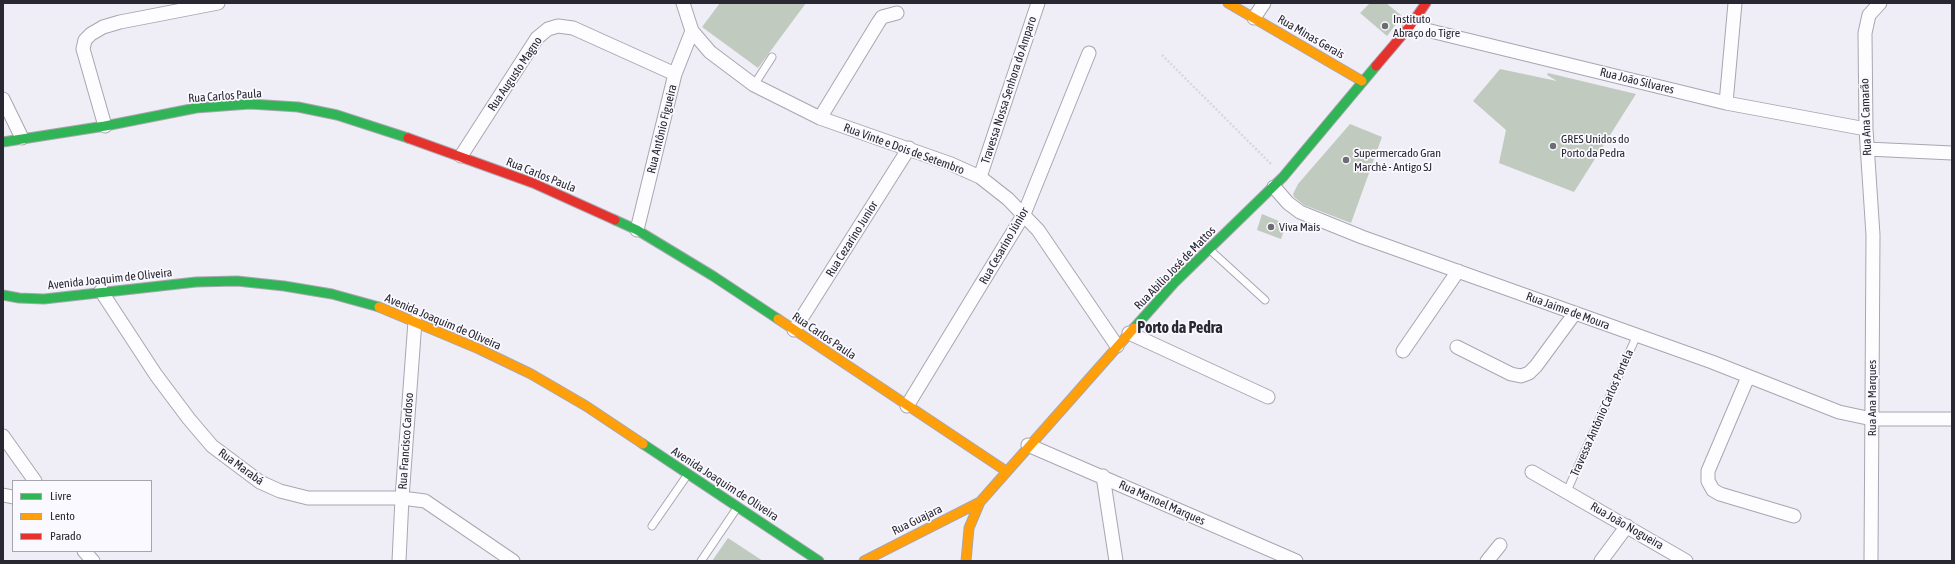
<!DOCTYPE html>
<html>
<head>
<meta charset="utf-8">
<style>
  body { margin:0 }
  #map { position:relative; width:1955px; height:564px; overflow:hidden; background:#efeef7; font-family:"Asap Condensed",sans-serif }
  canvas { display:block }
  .frame { position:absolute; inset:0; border:4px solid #292731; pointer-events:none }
  .legend { position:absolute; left:12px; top:480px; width:140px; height:72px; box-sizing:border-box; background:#faf9ff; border:1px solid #a6a5ad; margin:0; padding:5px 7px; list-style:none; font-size:12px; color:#292731 }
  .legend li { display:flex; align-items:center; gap:8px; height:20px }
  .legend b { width:20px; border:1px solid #a6a5ad }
</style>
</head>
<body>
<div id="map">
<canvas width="1955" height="564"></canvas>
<div class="frame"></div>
<ul class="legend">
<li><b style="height:5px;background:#30b455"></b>Livre</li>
<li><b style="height:5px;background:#ff9f0a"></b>Lento</li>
<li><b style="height:5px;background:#e5322d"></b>Parado</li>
</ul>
</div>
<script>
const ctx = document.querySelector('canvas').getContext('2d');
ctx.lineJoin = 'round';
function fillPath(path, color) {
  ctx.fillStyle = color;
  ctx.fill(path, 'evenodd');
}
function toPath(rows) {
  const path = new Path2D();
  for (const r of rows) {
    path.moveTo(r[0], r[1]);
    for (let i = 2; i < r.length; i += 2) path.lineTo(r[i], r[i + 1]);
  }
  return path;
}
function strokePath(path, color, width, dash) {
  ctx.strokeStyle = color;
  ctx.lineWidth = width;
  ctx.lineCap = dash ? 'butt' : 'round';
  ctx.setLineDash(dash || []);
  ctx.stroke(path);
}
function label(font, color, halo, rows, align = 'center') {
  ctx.font = font + ' "Asap Condensed",sans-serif';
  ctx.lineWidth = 3.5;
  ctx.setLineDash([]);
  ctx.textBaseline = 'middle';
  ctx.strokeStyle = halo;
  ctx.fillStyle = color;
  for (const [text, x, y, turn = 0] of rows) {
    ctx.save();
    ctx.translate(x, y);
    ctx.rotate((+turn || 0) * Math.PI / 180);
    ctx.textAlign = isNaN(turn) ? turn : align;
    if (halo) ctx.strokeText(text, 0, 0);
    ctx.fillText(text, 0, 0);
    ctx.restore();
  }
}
const building = toPath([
  [720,3,806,3,758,68,702,27],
  [1370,3,1386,3,1402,16,1387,36,1360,13],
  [1500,69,1557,81,1547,75,1548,73,1636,94,1574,192,1499,163,1506,130,1473,101],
  [1350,124,1382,137,1351,223,1304,205,1294,197,1293,194,1298,184],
  [1262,214,1286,224,1281,239,1257,230],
  [728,538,763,561,712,561]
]);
const path = toPath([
  [1162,55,1272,165]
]);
const lane = toPath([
  [754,85,772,57],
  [1209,249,1265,300],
  [1567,491,1637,335],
  [652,526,688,474],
  [701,561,737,508]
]);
const street = toPath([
  [683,3,692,31,710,52,754,85,820,118,951,164,980,177,1008,199,1038,230,1117,346],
  [1254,18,1264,3],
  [1410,26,1726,103,1866,129],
  [3,99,22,138],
  [1726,103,1735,3],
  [820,118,878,23,882,17,897,13],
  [105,126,83,49,85,40,91,34,103,27,120,22,218,3],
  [1867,149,1952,153],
  [461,156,537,38,548,29,558,26,573,28,675,74],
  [980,177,1038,3],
  [1274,187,1288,203,1300,212,1362,237,1712,362,1839,412,1872,419,1952,419],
  [637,230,675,74,692,31],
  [101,291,156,375,189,419,212,446,260,482,280,491,308,498,402,498,425,501,513,561],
  [794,330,909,148],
  [1129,333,1268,397],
  [1457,347,1511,374,1521,376,1529,373,1536,366,1575,313],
  [1403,351,1458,271],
  [1748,377,1708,471,1708,481,1713,490,1720,494,1794,516],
  [907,406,1024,214,1089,53],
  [3,436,35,481],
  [1028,445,1296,561],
  [1532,472,1686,561],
  [1103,476,1116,561],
  [3,495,13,497],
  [84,551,93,561],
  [399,561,402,498,415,321],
  [1487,561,1500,545],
  [1601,561,1627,526],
  [1871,561,1873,235,1866,129,1865,33,1869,15,1880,3]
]);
const fast = toPath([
  [3,142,105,126,196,108,250,104,298,107,337,115,408,138],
  [615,220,637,230,713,276,778,319],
  [3,295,19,298,44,299,196,282,237,281,284,286,332,294,379,307],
  [1134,328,1174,283,1283,177,1376,66],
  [643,444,819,561]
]);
const slow = toPath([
  [1228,3,1362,81],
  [379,307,479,349,531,374,586,406,643,444],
  [778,319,1006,471],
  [864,561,980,502],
  [966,561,969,528,980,502,1134,328]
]);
const jam = toPath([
  [1376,66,1410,26,1426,3],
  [408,138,533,183,615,220]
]);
const markers = [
  [1385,26,4,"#6e6d76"],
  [1553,146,4,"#6e6d76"],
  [1346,160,4,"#6e6d76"],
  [1271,227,4,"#6e6d76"]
];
const poiNames = [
  ["Instituto",1393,19],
  ["Abraço do Tigre",1393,33],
  ["GRES Unidos do",1561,139],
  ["Porto da Pedra",1561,153],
  ["Supermercado Gran",1354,153],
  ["Marchè - Antigo SJ",1354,167],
  ["Viva Mais",1279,227]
];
const streetNames = [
  ["Rua Minas Gerais",1311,37,30],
  ["Rua Augusto Magno",515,74,-56],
  ["Rua João Silvares",1637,81,14],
  ["Travessa Nossa Senhora do Amparo",1009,90,-72],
  ["Rua Carlos Paula",225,96,-4],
  ["Rua Ana Camarão",1866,117,-92],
  ["Rua Antônio Figueira",662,129,-76],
  ["Rua Vinte e Dois de Setembro",904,149,20],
  ["Rua Carlos Paula",541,175,22],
  ["Rua Cezarino Junior",852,239,-58],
  ["Rua Cesarino Júnior",1004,246,-60],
  ["Rua Abilio José de Mattos",1175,268,-46],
  ["Avenida Joaquim de Oliveira",110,279,-6],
  ["Rua Jaime de Moura",1568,311,20],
  ["Avenida Joaquim de Oliveira",443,322,23],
  ["Rua Carlos Paula",824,336,34],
  ["Rua Ana Marques",1872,398,-90],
  ["Travessa Antônio Carlos Portela",1602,413,-66],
  ["Rua Francisco Cardoso",406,441,-86],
  ["Rua Marabá",241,467,36],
  ["Avenida Joaquim de Oliveira",725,484,33],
  ["Rua Manoel Marques",1162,503,24],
  ["Rua Guajara",917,520,-26],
  ["Rua João Nogueira",1627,526,30]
];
const districtNames = [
  ["Porto da Pedra",1180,328]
];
fillPath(building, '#c0cabe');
strokePath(lane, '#a8a6b0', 9);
strokePath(street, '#a8a6b0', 15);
strokePath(fast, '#a8a6b0', 11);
strokePath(slow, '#a8a6b0', 11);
strokePath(jam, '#a8a6b0', 11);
strokePath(path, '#d8d8db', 2.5, [2, 2]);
strokePath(lane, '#fdfcfe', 7);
strokePath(street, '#fdfcfe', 13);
strokePath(fast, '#30b455', 9);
strokePath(slow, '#ff9f0a', 9);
strokePath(jam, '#e5322d', 9);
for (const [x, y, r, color] of markers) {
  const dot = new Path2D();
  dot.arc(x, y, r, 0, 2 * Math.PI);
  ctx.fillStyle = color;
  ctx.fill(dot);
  strokePath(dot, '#faf9ff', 1.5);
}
label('12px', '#292731', '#faf9ff', poiNames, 'left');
label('12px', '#292731', '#faf9ff', streetNames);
label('bold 16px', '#292731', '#faf9ff', districtNames);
</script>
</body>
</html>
